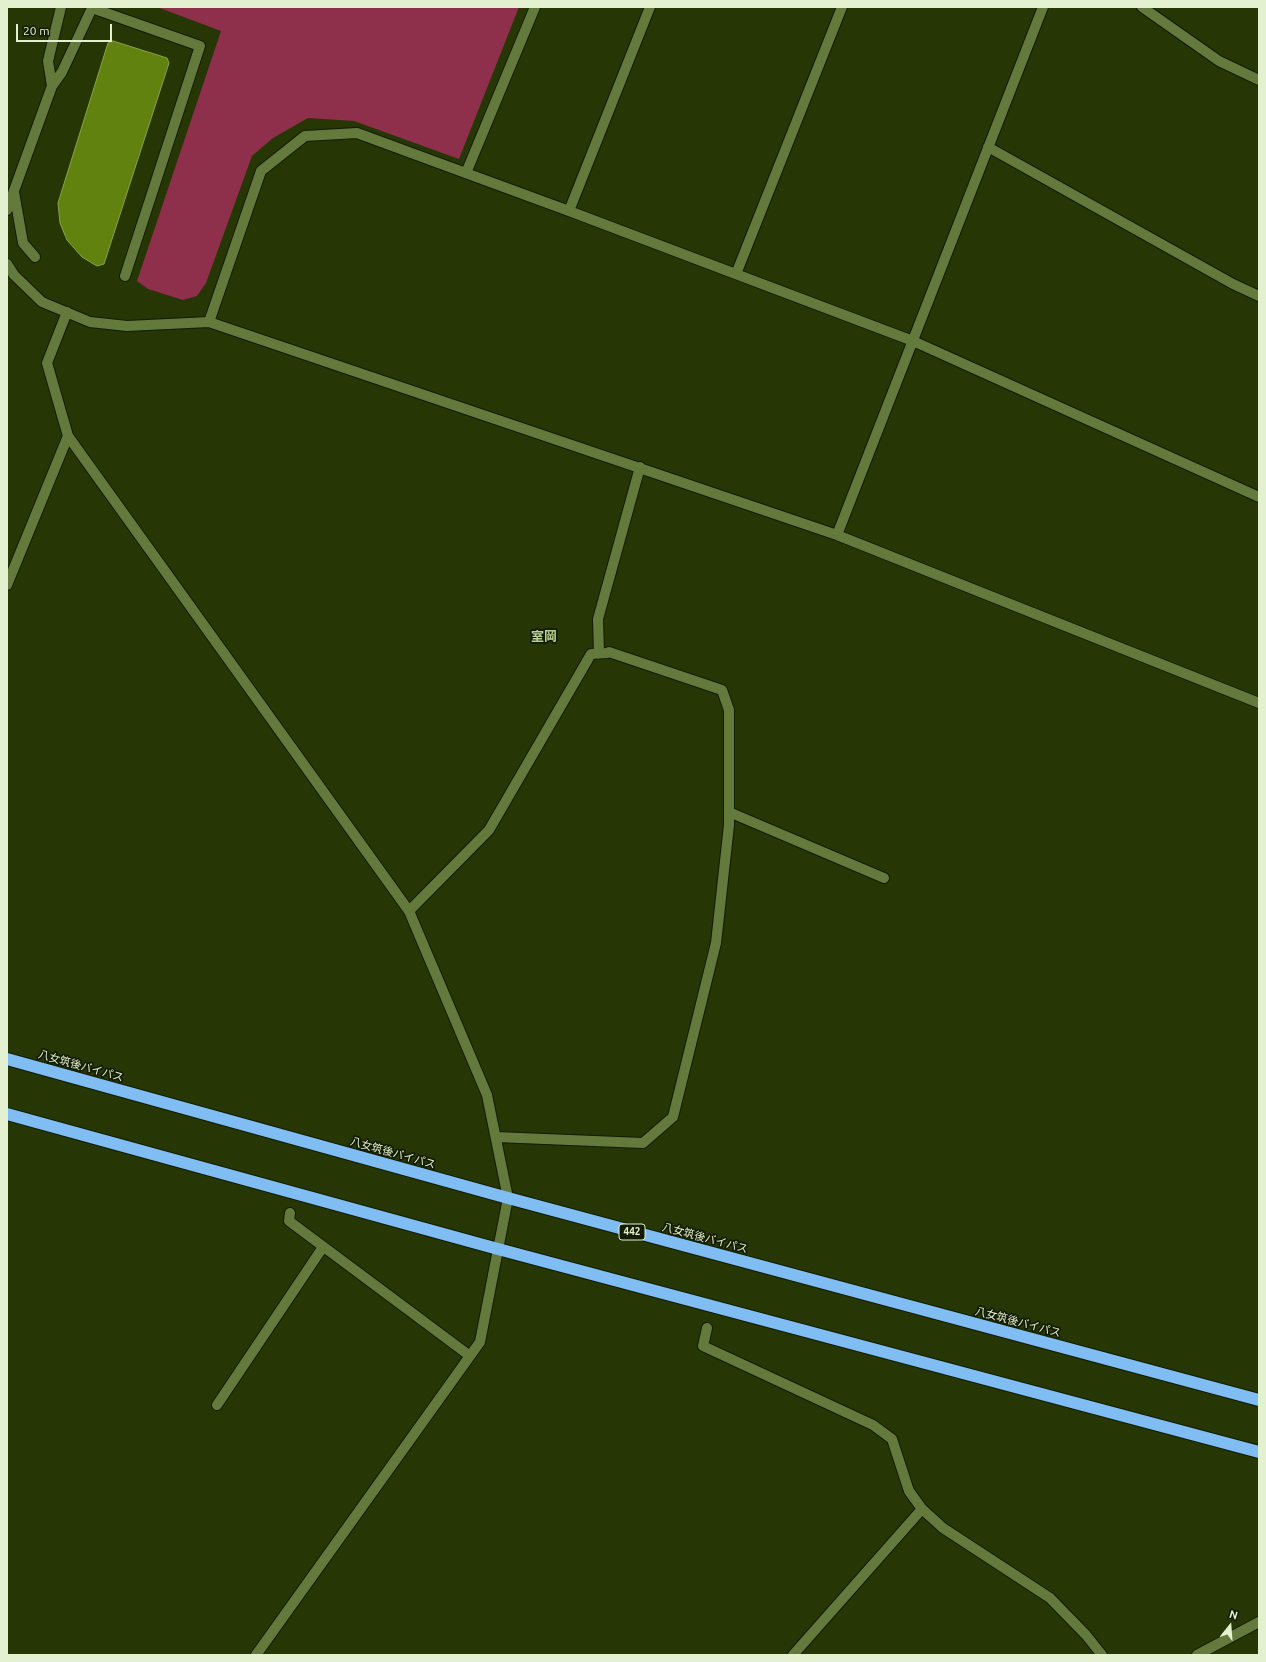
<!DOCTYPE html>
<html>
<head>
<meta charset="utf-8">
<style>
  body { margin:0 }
  #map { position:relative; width:1266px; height:1662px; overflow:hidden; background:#273605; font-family:Ubuntu,sans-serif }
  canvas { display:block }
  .frame { position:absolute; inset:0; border:8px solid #e3f1d0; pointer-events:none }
  .north { position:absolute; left:1210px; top:1606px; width:40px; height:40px; -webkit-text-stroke:3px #131c03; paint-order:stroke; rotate:17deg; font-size:11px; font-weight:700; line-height:16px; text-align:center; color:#e3f1d0 }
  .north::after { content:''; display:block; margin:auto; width:14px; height:18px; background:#e3f1d0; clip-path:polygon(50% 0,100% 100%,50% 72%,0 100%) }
  .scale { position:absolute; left:16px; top:24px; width:96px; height:18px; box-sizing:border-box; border:2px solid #e3f1d0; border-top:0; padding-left:5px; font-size:12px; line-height:14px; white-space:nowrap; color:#e3f1d0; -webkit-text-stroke:3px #131c03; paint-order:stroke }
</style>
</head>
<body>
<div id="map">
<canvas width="1266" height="1662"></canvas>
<div class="frame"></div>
<div class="north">N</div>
<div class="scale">20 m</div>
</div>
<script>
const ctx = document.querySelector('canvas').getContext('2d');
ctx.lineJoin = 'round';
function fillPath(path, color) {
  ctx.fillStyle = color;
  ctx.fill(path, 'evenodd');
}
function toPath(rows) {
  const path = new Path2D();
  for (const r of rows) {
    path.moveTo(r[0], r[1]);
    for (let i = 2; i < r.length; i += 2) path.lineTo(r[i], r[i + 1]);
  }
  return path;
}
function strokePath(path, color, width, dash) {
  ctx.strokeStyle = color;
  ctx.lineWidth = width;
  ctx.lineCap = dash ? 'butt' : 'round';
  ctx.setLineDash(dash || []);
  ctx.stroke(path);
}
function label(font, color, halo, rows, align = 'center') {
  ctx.font = font + ' Ubuntu,"Noto Sans JP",sans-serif';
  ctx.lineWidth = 3.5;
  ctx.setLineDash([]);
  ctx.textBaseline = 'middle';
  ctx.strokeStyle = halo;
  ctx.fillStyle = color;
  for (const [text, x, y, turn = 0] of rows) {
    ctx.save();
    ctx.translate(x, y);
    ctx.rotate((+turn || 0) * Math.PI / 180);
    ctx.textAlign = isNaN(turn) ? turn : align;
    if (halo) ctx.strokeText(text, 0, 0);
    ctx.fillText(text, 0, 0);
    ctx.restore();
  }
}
const green = toPath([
  [157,7,519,7,459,159,354,121,308,118,273,138,252,156,206,283,197,296,183,300,148,289,137,281,221,31]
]);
const water = toPath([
  [113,41,167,58,169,63,104,264,97,266,82,257,67,240,60,223,58,203,108,43,113,41]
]);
const lane = toPath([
  [52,86,48,61,61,7],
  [14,192,23,243,35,257],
  [7,210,52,86,62,72,92,8,200,46,125,276],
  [409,911,489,830,591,654,607,653],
  [707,1328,703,1346,873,1425,892,1439,909,1491,922,1509,943,1528,1050,1598,1086,1635,1102,1655]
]);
const street = toPath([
  [650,7,569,211,913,341,1259,497],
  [1142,7,1219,61,1259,80],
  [988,147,1233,284,1259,296],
  [466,173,535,7],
  [7,264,14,275,42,302,90,322,127,326,209,322,837,535,1259,703],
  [736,274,842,7],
  [67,312,47,363,68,436,409,911,487,1095,508,1198,480,1342,256,1655],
  [209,322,261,171,305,136,357,133,569,211],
  [837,535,1043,7],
  [7,585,68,436],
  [599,653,598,619,640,467],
  [729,812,884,878],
  [496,1137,643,1143,673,1117,716,943,729,825,729,710,722,690,609,652],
  [290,1213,289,1221,470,1356],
  [217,1405,323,1247],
  [793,1655,922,1509],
  [1197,1655,1259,1622]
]);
const highway = toPath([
  [7,1059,508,1198,1259,1400],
  [7,1114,498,1249,1259,1452]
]);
const shields = [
  [632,1232,26]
];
const shieldNames = [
  ["442",632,1232]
];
const streetNames = [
  ["八女筑後バイパス",81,1066,16],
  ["八女筑後バイパス",393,1153,16],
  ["八女筑後バイパス",705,1238,15],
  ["八女筑後バイパス",1018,1322,15]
];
const quarterNames = [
  ["室岡",544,637]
];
fillPath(green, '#8e2f4c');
fillPath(water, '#628210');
strokePath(water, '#89a34a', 1);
strokePath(lane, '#121c00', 12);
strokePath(street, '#121c00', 12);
strokePath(highway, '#121c00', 14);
strokePath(lane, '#647a3c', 10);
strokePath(street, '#647a3c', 10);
strokePath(highway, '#7fbdf3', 12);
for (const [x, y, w] of shields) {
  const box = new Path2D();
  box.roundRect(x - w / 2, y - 8, w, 16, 3);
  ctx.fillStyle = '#131c03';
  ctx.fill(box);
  strokePath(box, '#e3f1d0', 1);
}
label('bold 10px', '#e3f1d0', null, shieldNames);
label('11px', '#e3f1d0', '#131c03', streetNames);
label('bold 13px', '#b8d290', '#131c03', quarterNames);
</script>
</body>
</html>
